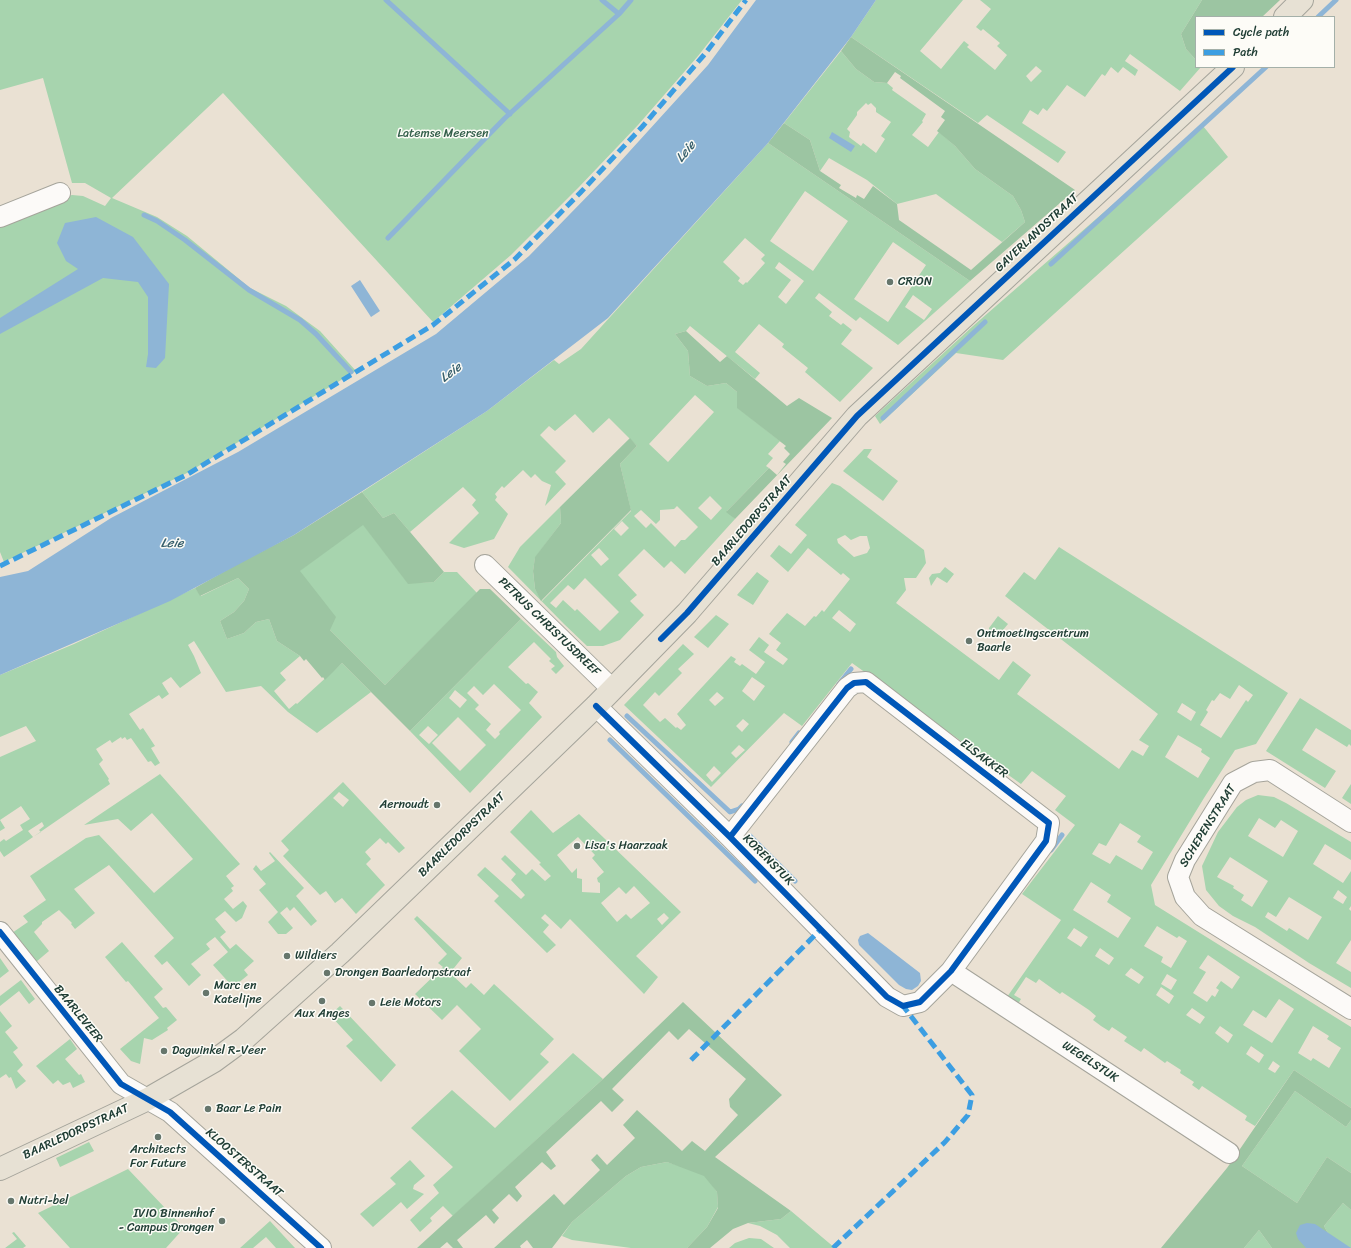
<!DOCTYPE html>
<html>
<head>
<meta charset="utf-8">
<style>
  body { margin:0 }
  #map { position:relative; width:1351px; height:1248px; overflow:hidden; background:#eae1d3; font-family:Sriracha,sans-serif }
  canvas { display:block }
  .legend { position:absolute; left:1195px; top:16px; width:140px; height:52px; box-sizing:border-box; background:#fdfcf7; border:1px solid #a4b0a9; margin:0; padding:5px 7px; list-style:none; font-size:12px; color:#1f3d34 }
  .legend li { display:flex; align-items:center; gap:8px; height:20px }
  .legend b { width:20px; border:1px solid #a4b0a9 }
</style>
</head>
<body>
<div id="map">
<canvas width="1351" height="1248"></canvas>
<ul class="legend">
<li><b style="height:5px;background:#0057b8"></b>Cycle path</li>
<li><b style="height:5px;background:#3c9ee2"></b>Path</li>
</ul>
</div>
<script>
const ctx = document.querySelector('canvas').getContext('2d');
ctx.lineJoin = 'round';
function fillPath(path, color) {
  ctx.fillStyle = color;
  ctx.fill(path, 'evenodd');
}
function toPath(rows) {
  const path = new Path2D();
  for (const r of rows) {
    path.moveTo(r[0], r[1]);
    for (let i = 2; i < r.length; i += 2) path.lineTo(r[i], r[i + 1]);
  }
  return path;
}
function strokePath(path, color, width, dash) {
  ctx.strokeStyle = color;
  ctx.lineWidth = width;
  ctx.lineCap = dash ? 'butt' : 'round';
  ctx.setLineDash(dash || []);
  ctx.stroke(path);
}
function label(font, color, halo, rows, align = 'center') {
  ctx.font = font + ' Sriracha,sans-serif';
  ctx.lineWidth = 3;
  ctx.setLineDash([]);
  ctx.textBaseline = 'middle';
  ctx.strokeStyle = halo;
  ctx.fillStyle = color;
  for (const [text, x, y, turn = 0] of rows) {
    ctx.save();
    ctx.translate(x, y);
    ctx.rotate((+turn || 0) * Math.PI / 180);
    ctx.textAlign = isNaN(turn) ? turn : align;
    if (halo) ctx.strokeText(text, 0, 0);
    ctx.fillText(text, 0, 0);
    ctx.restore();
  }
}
const green = toPath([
  [0,0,742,0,698,56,638,125,579,187,511,255,433,322,223,93,112,198,157,217,187,236,250,288,286,306,320,331,356,371,187,473,4,562,0,552,0,223,57,199,72,195,83,196,105,206,111,198,85,183,72,183,43,78,0,90],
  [876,0,963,0,920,51,941,69,964,41,969,45,967,47,995,70,1007,55,997,46,1000,43,983,29,981,31,976,27,991,9,980,0,1202,0,1181,34,1186,49,1196,60,1196,67,1201,67,1180,91,1130,54,1125,61,1138,70,1135,76,1123,67,1118,73,1111,67,1105,76,1102,74,1085,97,1067,85,1047,111,1043,108,1038,115,1030,110,1022,123,1066,152,1058,163,987,115,978,123,851,37],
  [1036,66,1042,71,1031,82,1026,76],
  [841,51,856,69,874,82,887,83,893,88,892,90,926,114,922,121,923,122,912,135,928,147,939,132,955,146,975,169,1013,196,1021,210,1025,222,1002,242,936,194,897,204,867,180,829,158,820,171,810,140,784,123],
  [866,103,868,105,871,103,876,108,876,112,891,122,881,136,885,139,876,153,863,143,861,146,849,137,850,132,847,129,857,115,857,112],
  [1203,126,1228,157,1003,360,956,353,880,424,875,416,973,326],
  [768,143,970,281,898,345,860,317,856,321,819,293,815,298,832,312,829,316,841,325,843,323,852,330,841,344,873,368,840,402,805,372,808,368,782,347,784,344,759,324,735,352,760,373,755,379,690,326,686,331,675,334,688,351,690,376,707,386,726,383,737,392,738,408,780,441,768,454,773,458,766,466,769,468,727,511,735,519,685,574,671,561,664,568,644,549,618,575,637,595,630,601,644,615,620,640,603,646,587,646,564,624,508,567,520,547,560,507,561,523,535,558,533,571,535,589,542,601,631,511,620,464,637,446,609,418,593,433,575,414,555,431,549,426,540,435,566,461,555,472,566,484,545,506,551,485,542,481,535,474,531,478,523,470,504,488,502,486,495,494,497,497,495,500,508,514,494,539,464,548,449,543,479,513,472,505,476,500,463,487,410,532,394,513,383,518,362,492,487,411,554,360,559,364,581,349],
  [805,191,848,221,813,271,770,241],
  [745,238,765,255,761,259,765,263,747,283,746,282,743,285,738,281,740,278,723,262],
  [893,242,926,265,888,322,854,299],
  [779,262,804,281,786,304,778,297,791,280,775,268],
  [913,295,932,309,924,320,905,307],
  [695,395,714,412,668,462,649,444],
  [710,496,722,508,711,520,698,508],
  [677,506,698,527,685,540,681,540,675,547,651,523,646,528,634,516,641,510,656,524,660,520,660,510,674,509],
  [622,521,629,528,621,536,614,529],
  [599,548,609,559,601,566,591,555],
  [585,578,619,612,600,631,577,609,575,611,563,600,556,608,550,603,568,585,574,590],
  [864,449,872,449,867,457,898,481,883,501,843,471],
  [832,483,840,486,924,550,926,563,916,578,904,578,906,590,896,603,999,680,1013,661,1031,675,1017,694,1119,769,1132,750,1143,756,1149,746,1139,740,1158,714,1005,596,1024,572,1035,580,1059,547,1288,693,1256,744,1235,750,1204,798,1151,885,1155,905,1351,1027,1351,1108,1294,1070,1255,1126,1245,1120,1247,1116,1202,1086,1199,1090,1192,1085,1194,1082,1180,1073,1181,1070,1167,1061,1165,1063,1144,1048,1141,1052,1124,1041,1127,1037,1112,1027,1109,1031,1101,1026,1093,1020,1096,1016,1089,1010,1062,992,1060,994,1039,979,1036,983,1026,977,1014,995,1021,999,1018,1004,1007,997,1061,920,1022,894,1075,825,1055,810,1066,796,1032,771,1021,784,852,663,802,726,784,713,711,787,624,705,683,644,694,654,678,669,682,673,659,696,655,692,643,705,660,722,665,718,676,728,677,727,681,730,686,725,677,714,731,656,736,659,734,662,740,666,742,664,756,674,765,662,749,650,759,637,769,645,764,652,783,665,788,659,776,650,781,643,769,634,773,629,787,613,805,626,814,616,816,617,822,610,824,612,850,579,843,573,841,575,808,548,788,572,770,556,779,545,791,554,807,535,795,525],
  [845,535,851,540,860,536,867,536,870,548,867,553,854,557,838,543,837,539],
  [839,610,856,624,850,632,832,618],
  [752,677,765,686,754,701,742,691],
  [1239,685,1253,695,1248,702,1246,700,1221,738,1200,725,1208,712,1206,710,1212,700,1214,701,1220,693,1230,699],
  [717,692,724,698,715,706,709,700],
  [1182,703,1196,712,1191,721,1177,712],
  [743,719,749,724,742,732,736,726],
  [1178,735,1202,749,1201,752,1210,758,1198,778,1165,757],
  [739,745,745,750,736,758,731,753],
  [714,766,721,773,712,782,706,775],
  [1120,823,1141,836,1137,842,1153,852,1142,870,1116,855,1110,864,1092,854,1099,843,1106,846],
  [1091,882,1111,895,1107,902,1131,918,1118,938,1073,910],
  [1157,926,1177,938,1179,936,1187,941,1171,968,1161,962,1163,957,1144,946],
  [1074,928,1088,937,1081,947,1067,938],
  [1100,948,1114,958,1109,965,1095,956],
  [1208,955,1240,977,1232,989,1221,981,1216,988,1219,990,1215,997,1212,995,1207,1002,1193,993,1206,972,1199,968],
  [1131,968,1144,977,1139,984,1125,975],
  [1167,974,1177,980,1171,990,1161,984],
  [1161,987,1174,996,1169,1004,1156,995],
  [1279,999,1294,1009,1272,1043,1243,1025,1253,1010,1266,1018],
  [1192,1008,1205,1017,1200,1024,1186,1015],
  [1220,1026,1233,1035,1228,1043,1215,1033],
  [1313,1026,1329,1036,1327,1039,1341,1048,1329,1068,1313,1058,1311,1061,1298,1053],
  [1251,1046,1264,1055,1259,1063,1246,1054],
  [1273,1061,1280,1066,1275,1073,1268,1069],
  [363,524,408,583,434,582,444,572,457,572,477,593,385,685,330,630,299,571],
  [945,567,954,574,947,583,937,577,931,586,929,578,932,574,940,573],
  [757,572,769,581,753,605,737,595],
  [238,578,249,589,244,601,234,612,220,621,227,639,244,633,256,622,269,619,277,641,300,656,280,673,286,680,274,691,289,709,296,703,297,704,342,663,371,692,317,733,288,712,261,686,226,692,194,641,188,645,194,656,201,673,180,688,171,677,162,683,169,694,162,699,159,695,129,714,140,730,143,728,155,746,151,748,160,763,155,766,151,761,148,762,131,738,127,740,125,737,122,739,121,737,112,743,110,740,96,749,103,760,99,764,109,779,108,780,110,784,4,857,0,851,0,842,4,839,6,841,23,830,20,825,30,819,21,806,0,820,5,828,0,831,0,757,36,741,26,726,0,737,0,675,74,644,195,588,201,596],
  [42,822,44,826,39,830,41,832,33,837,28,831],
  [716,615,729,624,708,648,694,637],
  [998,616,1008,624,998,636,993,636,989,633,989,628],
  [521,619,556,652,557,657,564,666,556,674,551,669,555,666,549,661,551,659,534,642,508,667,526,684,528,683,538,692,529,703,542,717,470,793,410,731],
  [494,684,521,710,499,732,500,734,495,739,486,730,491,724,475,709,479,705,467,693,474,686,483,695],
  [455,690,467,700,460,708,449,698],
  [458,717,486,745,460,771,432,743],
  [428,726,438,735,429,744,419,735],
  [1300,698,1351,730,1351,746,1349,744,1347,747,1316,728,1302,750,1336,771,1325,788,1266,751],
  [160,774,240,864,226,876,234,886,231,888,233,891,224,899,233,909,243,901,247,906,242,918,236,922,225,911,215,919,226,932,220,937,230,949,236,944,254,961,244,970,248,975,232,988,231,987,232,986,213,965,228,952,215,937,206,944,210,949,191,964,201,975,189,986,167,961,162,965,154,956,174,938,109,865,74,889,95,913,75,929,71,924,72,923,59,910,42,922,42,924,34,932,49,951,36,962,12,933,28,922,23,916,46,900,30,876,86,838,99,835,154,893,193,859,152,813,131,831,118,819,84,825],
  [343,782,405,848,399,853,388,842,386,844,380,838,365,852,371,859,366,864,385,885,356,914,342,898,335,903,326,891,320,895,283,856,289,850,281,841],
  [339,792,349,800,343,807,333,798],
  [1351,784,1351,804,1342,798],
  [1258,795,1274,797,1286,803,1351,842,1351,860,1325,844,1313,864,1343,883,1351,871,1351,906,1349,909,1351,911,1351,940,1336,963,1351,972,1351,988,1309,963,1255,927,1233,916,1219,906,1206,890,1202,866,1218,832,1237,807,1246,800],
  [1259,818,1275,828,1281,820,1298,831,1283,857,1248,836],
  [1230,857,1268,881,1252,907,1241,900,1244,895,1233,888,1234,886,1217,877],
  [1338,890,1347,897,1343,904,1333,898],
  [1289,897,1322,917,1308,940,1289,928,1287,931,1265,917,1268,912,1276,917],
  [531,810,553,833,579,814,681,912,636,956,658,977,644,994,570,919,561,929,545,914,541,918,549,925,543,932,556,945,547,953,494,901,499,896,477,875,485,867,521,899,525,895,511,880,516,874,501,859,505,855,526,875,532,869,545,881,551,876,539,864,541,863,510,832],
  [578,837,595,855,592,858,604,872,597,878,598,882,600,883,600,893,582,892,582,879,577,878,577,868,572,873,557,855],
  [634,886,650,903,631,919,626,914,617,922,601,903,619,887,626,894],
  [664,913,669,918,662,925,657,919],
  [270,852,304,888,296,896,317,921,311,926,294,907,290,911,287,907,280,913,293,928,286,934,278,934,268,922,278,912,259,890,266,884,253,869,256,865,261,871,275,861,269,853],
  [417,916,462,958,450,973,466,988,471,983,484,995,494,984,554,1039,540,1054,549,1062,510,1101,459,1051,481,1029,457,1005,442,1020,415,994,443,967,438,963,447,954,414,919],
  [122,942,163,989,154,997,163,1008,166,1007,177,1020,167,1028,168,1030,152,1040,144,1038,140,1064,131,1061,120,1049,159,1018,128,981,126,982,105,957],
  [0,958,9,971,0,978],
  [21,980,35,999,29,1004,19,991,0,1006,0,996],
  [340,1006,396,1065,381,1082,346,1046,353,1040,330,1015],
  [0,1011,12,1026,5,1032,18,1048,13,1052,23,1065,17,1071,26,1081,16,1089,11,1077,9,1078,6,1074,0,1078],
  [70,1039,77,1049,65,1059,79,1075,81,1074,85,1082,73,1088,70,1082,63,1085,58,1080,53,1084,36,1066],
  [573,1053,603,1079,453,1216,443,1206,430,1218,432,1221,420,1232,410,1220,439,1193,433,1185,453,1167,411,1128,452,1090,495,1128],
  [1295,1091,1346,1127,1351,1120,1351,1173,1327,1157,1297,1203,1242,1166],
  [89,1142,94,1151,60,1167,56,1158],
  [410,1160,425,1176,414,1185,413,1189,424,1194,407,1209,401,1202,373,1227,360,1214,396,1184,390,1178],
  [667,1162,705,1174,717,1192,718,1207,707,1227,687,1248,631,1248,572,1240,562,1236,572,1222,626,1176,641,1167],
  [128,1169,184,1228,166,1248,70,1248,38,1213],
  [1343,1203,1351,1210,1351,1248,1336,1248,1324,1226],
  [791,1211,835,1248,790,1248,777,1235,760,1226,748,1223,781,1219],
  [270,1221,295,1248,276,1248,266,1237,253,1248,240,1248],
  [1259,1230,1272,1248,1244,1248],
  [14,1232,26,1246,23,1248,5,1248,17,1239,12,1233],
  [749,1238,761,1239,774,1248,729,1248,735,1243]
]);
const forest = toPath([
  [1202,0,1280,0,1262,17,1196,17,1196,60,1186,49,1181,34],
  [851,37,1075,190,970,281,768,143,784,123,810,140,820,171,841,185,839,188,856,198,857,195,864,199,873,186,897,204,899,220,971,270,1025,222,1021,210,1013,196,975,169,955,146,937,131,945,120,941,117,945,111,900,78,901,76,895,72,887,83,874,82,856,69,841,51],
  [686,331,720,362,727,356,787,406,799,398,832,418,735,519,726,512,769,468,777,475,786,464,783,462,790,454,784,448,786,446,737,408,737,392,726,383,707,386,690,376,688,351,675,334],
  [630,438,637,446,620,464,631,510,541,601,535,589,533,571,535,557,561,523,560,507],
  [362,492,383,518,394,513,444,572,434,582,408,584,363,525,300,571,336,617,330,630,385,685,480,589,490,589,521,619,410,731,342,663,325,680,323,677,322,678,306,659,304,661,300,656,277,641,269,619,256,622,244,633,227,639,220,621,234,612,244,601,249,589,238,578,200,596,195,588,241,562,294,535],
  [683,1002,782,1095,715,1157,791,1211,781,1219,748,1223,733,1229,710,1248,687,1248,707,1227,718,1208,717,1192,704,1176,667,1162,641,1167,626,1176,572,1222,552,1248,533,1248,527,1240,520,1246,521,1248,494,1248,554,1194,564,1205,600,1170,591,1160,597,1154,607,1165,635,1138,623,1125,637,1110,682,1151,692,1141,705,1151,738,1115,730,1107,729,1099,746,1079,689,1029,678,1040,669,1031,612,1089,624,1100,612,1112,601,1101,546,1152,556,1166,551,1170,542,1162,515,1187,522,1196,517,1202,509,1194,492,1210,499,1218,494,1224,486,1215,457,1240,463,1248,453,1248,447,1242,440,1248,417,1248,603,1079],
  [1294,1070,1351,1108,1351,1120,1346,1127,1295,1091,1242,1166,1297,1203,1327,1157,1351,1173,1351,1210,1343,1203,1324,1226,1336,1248,1272,1248,1259,1230,1244,1248,1161,1248,1227,1168]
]);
const water = toPath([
  [756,0,876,0,851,37,768,143,608,318,487,411,294,535,170,601,0,675,0,577,28,571,111,518,238,452,436,334,529,256,609,174,708,65],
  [832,132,855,146,851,152,829,138],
  [96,217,133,237,169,284,165,358,156,368,146,367,148,354,148,297,138,282,103,278,0,334,0,318,78,269,66,261,57,243,65,223],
  [360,280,380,311,371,317,351,286],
  [868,933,920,973,921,981,918,986,912,990,906,989,899,985,859,945,858,940,860,936],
  [1307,1223,1315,1224,1351,1248,1306,1248,1298,1239,1296,1233,1300,1225]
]);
const stream = toPath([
  [386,0,510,114],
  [602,0,619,14],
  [1318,17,1336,0],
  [144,215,157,221,185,240,249,290,300,320,316,334,351,372],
  [388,238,505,118,619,14,631,0],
  [1051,264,1266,67],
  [883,418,985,322],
  [839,684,851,669],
  [627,716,730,812,739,809,742,806],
  [610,740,755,881],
  [792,742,799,733],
  [750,836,795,881],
  [1051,850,1062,835]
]);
const minor = toPath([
  [0,217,60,193],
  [485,565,612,689],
  [596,706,730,837,887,997,903,1006,920,1002,951,971,1046,841,1049,823,866,682,854,683,847,688,730,837],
  [1351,822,1270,770,1254,772,1233,783,1185,860,1178,877,1185,897,1202,916,1351,1009],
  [0,932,121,1084,170,1112,321,1248],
  [951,971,1229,1153]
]);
const major = toPath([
  [1285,17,1302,0],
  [0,1169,148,1099,214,1061,244,1039,340,953,596,706,687,613,857,416,1233,67]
]);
const quiet = toPath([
  [0,566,188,474,433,325,515,259,580,193,642,127,704,55,746,0],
  [691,1060,821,929],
  [833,1248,945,1142,968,1115,972,1095,903,1006]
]);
const cycleway = toPath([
  [661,639,687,613,857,416,1233,67],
  [596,706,730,837,887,997,903,1006,920,1002,951,971,1046,841,1049,823,866,682,854,683,847,688,730,837],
  [0,932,121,1084,170,1112,321,1248]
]);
const markers = [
  [890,282,4,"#66766c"],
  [969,641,4,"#66766c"],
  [437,805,4,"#66766c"],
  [577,846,4,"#66766c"],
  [287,956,4,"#66766c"],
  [327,973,4,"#66766c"],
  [206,993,4,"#66766c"],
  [322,1001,4,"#66766c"],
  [372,1003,4,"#66766c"],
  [164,1051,4,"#66766c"],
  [208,1109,4,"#66766c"],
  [158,1137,4,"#66766c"],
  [11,1201,4,"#66766c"],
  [222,1221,4,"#66766c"]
];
const parkNames = [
  ["Latemse Meersen",443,134]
];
const streetNames = [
  ["GAVERLANDSTRAAT",1037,233,-43],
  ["BAARLEDORPSTRAAT",752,521,-49],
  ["PETRUS CHRISTUSDREEF",549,627,44],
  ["ELSAKKER",984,759,37],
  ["SCHEPENSTRAAT",1208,826,-58],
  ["BAARLEDORPSTRAAT",462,835,-44],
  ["KORENSTUK",768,860,45],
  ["BAARLEVEER",78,1014,51],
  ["WEGELSTUK",1090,1062,33],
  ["BAARLEDORPSTRAAT",76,1132,-25],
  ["KLOOSTERSTRAAT",244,1163,41]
];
const poiNames = [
  ["CRiON",898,282],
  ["Ontmoetingscentrum",977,634],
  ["Baarle",977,648],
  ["Aernoudt",429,805,"right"],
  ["Lisa's Haarzaak",585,846],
  ["Wildiers",295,956],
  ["Drongen Baarledorpstraat",335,973],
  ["Marc en",214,986],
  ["Katelijne",214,1000],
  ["Leie Motors",380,1003],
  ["Aux Anges",322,1014,"center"],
  ["Dagwinkel R-Veer",172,1051],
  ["Baar Le Pain",216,1109],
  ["Architects",158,1150,"center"],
  ["For Future",158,1164,"center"],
  ["Nutri-bel",19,1201],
  ["IVIO Binnenhof",214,1214,"right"],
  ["- Campus Drongen",214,1228,"right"]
];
const waterNames = [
  ["Leie",686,152,-51],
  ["Leie",451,373,-37],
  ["Leie",172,544]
];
fillPath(green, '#a7d4ae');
fillPath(forest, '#9cc5a2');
fillPath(water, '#8eb5d6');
strokePath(stream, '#8eb5d6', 5);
strokePath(minor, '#a5a49b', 22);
strokePath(major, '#a5a49b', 24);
strokePath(minor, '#fcfaf8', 20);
strokePath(major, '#e7e1d4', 22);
strokePath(quiet, '#3c9ee2', 5, [10, 5]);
strokePath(cycleway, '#0057b8', 6);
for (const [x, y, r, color] of markers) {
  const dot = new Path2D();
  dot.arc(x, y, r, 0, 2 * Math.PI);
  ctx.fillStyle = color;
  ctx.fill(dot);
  strokePath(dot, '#fdfcf7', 1.5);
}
label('12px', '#34604b', '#fdfcf7', parkNames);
label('12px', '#1f3d34', '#fdfcf7', streetNames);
label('12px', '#1f3d34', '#fdfcf7', poiNames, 'left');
label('italic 13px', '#38606d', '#fdfcf7', waterNames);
</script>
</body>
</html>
